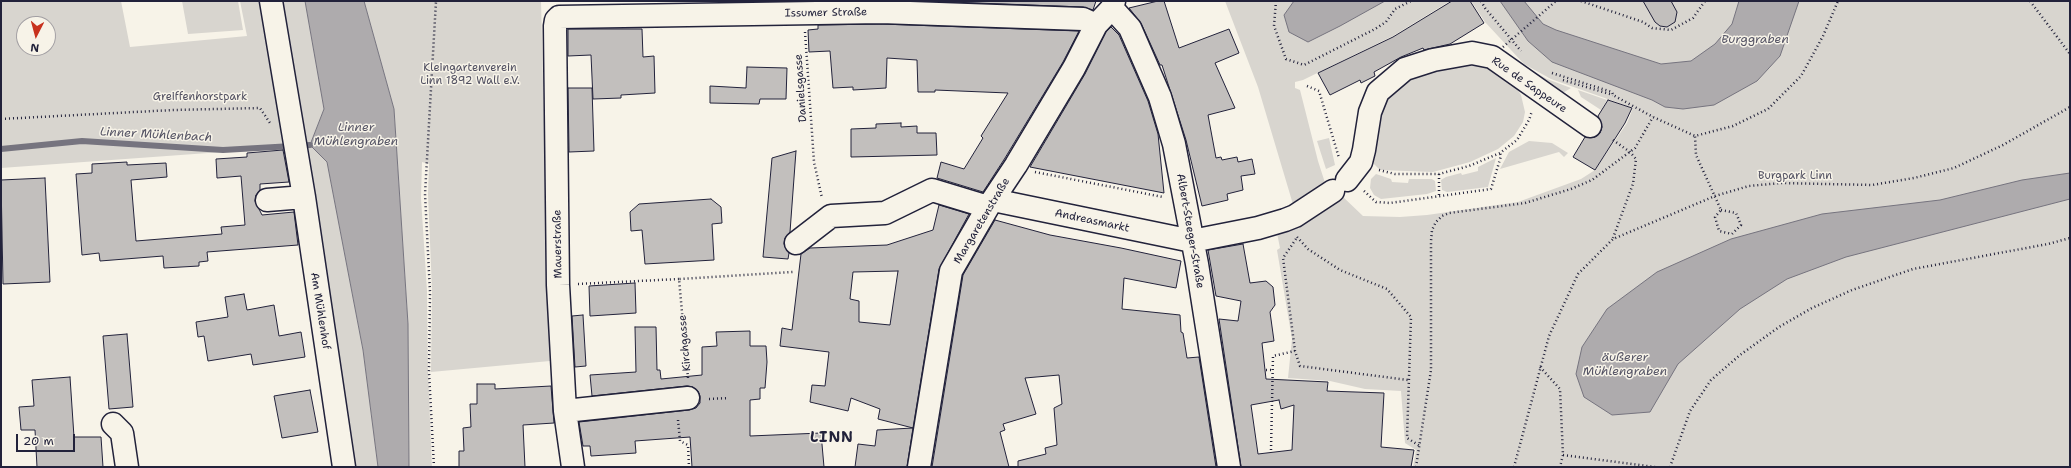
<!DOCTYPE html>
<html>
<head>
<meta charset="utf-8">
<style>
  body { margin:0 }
  #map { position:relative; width:2071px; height:468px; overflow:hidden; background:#f7f3e8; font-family:"Shantell Sans",sans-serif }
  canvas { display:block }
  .frame { position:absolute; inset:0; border:2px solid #22223b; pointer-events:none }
  .north { position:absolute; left:16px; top:16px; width:40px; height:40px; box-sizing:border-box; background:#f7f3e8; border:1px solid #a29fa3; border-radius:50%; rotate:186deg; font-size:11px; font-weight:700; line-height:16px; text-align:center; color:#22223b }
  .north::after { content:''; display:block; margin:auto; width:14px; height:18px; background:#c8321e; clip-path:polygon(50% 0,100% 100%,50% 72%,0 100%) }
  .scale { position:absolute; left:16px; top:434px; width:59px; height:18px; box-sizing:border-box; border:2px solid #22223b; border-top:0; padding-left:5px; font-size:12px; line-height:14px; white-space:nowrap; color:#22223b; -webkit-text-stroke:3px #f7f3e8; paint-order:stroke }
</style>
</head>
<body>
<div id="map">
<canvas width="2071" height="468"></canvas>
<div class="frame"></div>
<div class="north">N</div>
<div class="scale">20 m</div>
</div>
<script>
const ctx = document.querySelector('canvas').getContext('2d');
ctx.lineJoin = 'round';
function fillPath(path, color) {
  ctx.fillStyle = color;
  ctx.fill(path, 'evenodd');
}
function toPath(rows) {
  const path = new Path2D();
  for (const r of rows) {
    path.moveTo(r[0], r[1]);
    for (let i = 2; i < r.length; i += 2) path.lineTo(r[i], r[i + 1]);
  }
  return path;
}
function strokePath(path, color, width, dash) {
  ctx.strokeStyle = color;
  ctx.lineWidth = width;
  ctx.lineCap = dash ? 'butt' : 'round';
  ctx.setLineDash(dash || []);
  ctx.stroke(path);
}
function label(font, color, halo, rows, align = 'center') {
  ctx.font = font + ' "Shantell Sans",sans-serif';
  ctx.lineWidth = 3;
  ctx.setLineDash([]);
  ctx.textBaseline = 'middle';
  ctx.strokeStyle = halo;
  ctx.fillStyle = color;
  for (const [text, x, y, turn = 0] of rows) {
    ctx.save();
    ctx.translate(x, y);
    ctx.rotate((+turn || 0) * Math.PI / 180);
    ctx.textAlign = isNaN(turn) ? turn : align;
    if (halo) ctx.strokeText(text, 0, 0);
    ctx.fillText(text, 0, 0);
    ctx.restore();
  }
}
const green = toPath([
  [1,1,121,1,130,47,247,36,240,1,305,1,324,109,310,145,327,162,363,350,378,467,349,467,291,147,1,168],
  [24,24,48,24,48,48,24,48],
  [182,1,238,1,243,30,188,34],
  [364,1,541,1,550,361,431,372,432,290,428,194,429,164,422,162,421,198,427,291,428,374,432,467,409,467,408,324,394,109],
  [1225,1,1450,1,1393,36,1303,80,1295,82,1295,88,1300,90,1318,161,1327,189,1295,211,1258,87],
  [1471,1,2070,1,2070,467,1413,467,1416,450,1405,443,1401,391,1365,389,1330,381,1288,378,1292,339,1277,250,1280,248,1277,233,1341,195,1363,216,1400,217,1427,215,1518,202,1581,179,1595,170,1627,123,1633,108,1551,79,1524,64,1485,22],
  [1506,51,1524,66,1547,79,1571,88,1561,94,1506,56],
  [1474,63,1490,68,1513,82,1521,95,1525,112,1523,122,1514,136,1498,149,1470,162,1433,172,1380,170,1373,163,1369,156,1374,115,1395,87,1429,68],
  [1578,90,1607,100,1601,110,1581,97],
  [1329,138,1335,165,1326,169,1317,141],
  [1529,141,1552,143,1568,153,1564,157,1559,152,1500,169,1509,152],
  [1496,158,1488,187,1447,192,1442,190,1441,180,1446,177,1461,173,1462,175,1478,171,1478,167],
  [1376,174,1391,179,1392,182,1408,183,1409,179,1432,179,1435,181,1436,191,1427,194,1381,199,1374,195,1370,188,1371,179]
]);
const water = toPath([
  [305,1,364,1,394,109,408,324,409,467,378,467,363,350,327,162,310,145,324,109,305,1],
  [1294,1,1385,1,1340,26,1308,42,1289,32,1284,15,1294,1],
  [1500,1,1524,1,1543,24,1556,30,1661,64,1691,61,1715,44,1732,24,1739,1,1799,1,1780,56,1757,81,1714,105,1683,109,1665,107,1652,100,1552,62,1528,41,1500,1],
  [2070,173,2070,199,1846,257,1787,279,1740,309,1678,364,1650,412,1612,415,1584,397,1576,374,1582,347,1607,309,1657,272,1731,239,1822,214,1940,200,2022,180,2070,173]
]);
const stream = toPath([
  [1,149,82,141,223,150,310,145]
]);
const building = toPath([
  [924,1,1096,1,1093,10,1083,7,924,1],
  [1158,1,1164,1,1179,48,1229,29,1239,53,1215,63,1235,108,1208,115,1216,158,1221,157,1222,160,1237,157,1238,162,1252,159,1255,174,1241,176,1243,190,1227,194,1228,200,1202,206,1186,140,1162,65,1160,65,1141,23,1129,8,1158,1],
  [1452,1,1470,1,1484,23,1450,44,1424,50,1423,48,1401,57,1374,72,1375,76,1361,83,1360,80,1330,95,1318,73,1393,37,1452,1],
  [1643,1,1671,1,1677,12,1675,22,1667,27,1660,26,1655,22,1643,1],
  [881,24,1079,31,1063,62,1005,158,983,192,937,178,941,162,964,169,983,138,981,136,1008,93,935,90,935,92,918,92,917,60,887,58,886,88,853,90,853,87,833,88,830,51,809,52,808,30,818,29,818,25,881,24],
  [1111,27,1119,35,1148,101,1158,134,1164,193,1030,167,1085,74,1106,32,1111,27],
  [568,29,642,29,643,57,654,56,655,93,621,95,621,98,593,99,591,55,568,56,568,29],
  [747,67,787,68,786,99,760,99,759,104,710,103,710,86,746,88,747,67],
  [568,88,592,88,594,151,569,152,568,88],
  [1608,100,1632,108,1625,123,1595,170,1573,157,1585,137,1595,137,1600,133,1602,127,1598,116,1608,100],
  [901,123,901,127,917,126,917,133,936,133,937,155,851,157,851,129,876,128,876,124,901,123],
  [283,150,289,182,260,184,260,190,256,195,255,201,262,215,294,212,298,245,207,252,208,261,199,262,199,266,164,268,163,256,100,261,99,253,82,255,76,174,92,173,92,164,127,162,127,165,166,163,167,177,131,180,136,241,222,234,221,227,245,225,241,176,217,178,216,159,247,157,247,153,283,150],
  [796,151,790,232,785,238,784,244,789,253,788,259,763,257,772,158,796,151],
  [45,178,50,282,3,284,1,180,45,178],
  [711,199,721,207,722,223,712,224,714,260,645,264,642,230,631,231,630,212,639,204,711,199],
  [939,205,969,214,939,269,913,428,878,419,880,409,851,398,848,411,810,402,812,385,825,386,829,352,780,346,782,328,792,330,801,254,810,248,887,245,933,230,939,205],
  [898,271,890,325,859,322,859,301,850,299,853,272,898,271],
  [995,220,1050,235,1121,248,1181,261,1176,288,1124,278,1122,309,1180,315,1181,332,1183,333,1187,358,1199,357,1216,467,1018,467,1018,461,1046,454,1045,448,1057,445,1054,408,1062,404,1059,375,1025,378,1036,414,1003,424,1005,430,1000,432,1009,467,932,467,963,275,995,220],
  [1243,244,1250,283,1266,281,1273,287,1275,305,1270,312,1274,341,1262,343,1266,379,1328,382,1327,391,1384,393,1381,447,1414,450,1411,467,1241,467,1219,319,1238,321,1241,301,1216,296,1208,250,1243,244],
  [1279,400,1281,409,1294,405,1292,450,1258,454,1251,405,1279,400],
  [635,283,636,313,590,316,589,286,635,283],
  [244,294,247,310,274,305,279,336,301,332,305,357,253,365,251,354,208,361,204,336,198,337,196,322,228,317,225,297,244,294],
  [583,315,586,366,575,367,572,316,583,315],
  [635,327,656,327,657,370,660,370,661,379,702,375,702,347,717,346,716,332,750,331,750,346,766,346,767,362,765,388,760,388,760,399,750,400,750,436,821,433,824,467,692,467,690,437,635,441,636,453,591,456,590,446,583,446,579,422,689,410,696,408,700,403,700,396,698,391,693,387,687,386,592,396,590,375,636,372,635,327],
  [127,334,133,407,109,409,103,336,127,334],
  [70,377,74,437,101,437,103,467,37,467,35,430,21,430,19,407,34,406,32,380,70,377],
  [477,384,495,384,495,389,551,386,554,423,523,425,525,467,459,467,459,451,464,451,463,428,471,427,470,404,477,404,477,384],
  [310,390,318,432,282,438,274,396,310,390],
  [913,428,907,467,855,467,858,444,875,446,877,430,913,428]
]);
const path = toPath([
  [1276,1,1274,26,1286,59,1304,65,1375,29,1386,22,1395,9,1411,1],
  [1481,1,1485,8,1521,51],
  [1581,1,1643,22,1652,28,1671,30,1693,18,1705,1],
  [2030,1,2070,54],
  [805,32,814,162,822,198],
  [1552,73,1612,92,1613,95,1653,117,1695,136],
  [1563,80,1613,95],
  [1307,86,1319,91,1339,158],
  [1,119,173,110,260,108,270,123],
  [1613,140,1630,152,1636,159,1633,184,1613,238],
  [1379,170,1395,174,1439,174,1469,166,1500,153,1517,140,1529,120,1532,111],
  [1035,172,1163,197],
  [1439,174,1439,197],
  [1364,191,1376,202,1390,203,1491,189,1501,156,1500,153],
  [1721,210,1736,213,1741,225,1732,234,1719,231,1715,217,1721,210,1696,155,1695,136,1733,126,1768,109,1801,76,1823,36,1838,1],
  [1297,237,1308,249,1340,270,1387,289,1411,317,1407,438,1420,446],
  [1296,239,1283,258,1295,351,1300,366,1408,380],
  [578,284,679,279],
  [1540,367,1560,389,1563,455,1560,467],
  [1266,370,1273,370],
  [688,378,679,279,793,272],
  [709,399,729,398],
  [678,420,680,441,688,445,689,467],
  [1271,450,1273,356,1295,351],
  [1563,455,1655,467],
  [434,467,429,372,430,292,425,194,436,1],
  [1416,467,1431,370,1431,241,1432,230,1436,222,1442,216,1449,213,1525,203,1571,189,1592,180,1635,148,1653,117],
  [1514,467,1549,336,1578,274,1613,239,1715,196,1749,186,1781,183,1872,185,1914,178,1954,168,2003,145,2070,107],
  [1670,467,1690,411,1711,380,1740,355,1779,327,1812,308,1852,290,1913,269,2048,244,2070,238]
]);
const minor = toPath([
  [271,1,304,197,344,467],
  [1112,8,1130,28,1160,97,1174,144,1197,264,1229,467],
  [1347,180,1361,162,1364,150,1370,112,1378,92,1405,69,1433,60,1472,53,1492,57,1590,126],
  [267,200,304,197],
  [993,200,1192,241,1258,228,1285,220,1295,216,1333,191],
  [796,243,831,216,885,213,932,190,988,207],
  [565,411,688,398],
  [113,424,122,433,127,467],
  [573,467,565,411,558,285,555,26,556,20,559,17,881,12,1083,19,1096,25],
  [919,467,951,271,988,207,1016,165,1074,68,1096,25,1112,8,1114,1]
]);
const pathBridge = toPath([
  [1503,47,1556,1]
]);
const streetNames = [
  ["Issumer Straße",826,13,-1],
  ["Rue de Sappeure",1529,85,35],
  ["Danielsgasse",801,88,-94],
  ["Margaretenstraße",982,221,-59],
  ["Andreasmarkt",1092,221,12],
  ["Albert-Steeger-Straße",1190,231,80],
  ["Mauerstraße",558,244,-91],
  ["Am Mühlenhof",320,311,81],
  ["Kirchgasse",685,343,-95]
];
const parkNames = [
  ["Kleingartenverein",470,68],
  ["Linn 1892 Wall e.V.",470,81],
  ["Greiffenhorstpark",200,97],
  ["Burgpark Linn",1795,176]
];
const waterNames = [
  ["Burggraben",1755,40],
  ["Linner",356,128],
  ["Mühlengraben",356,142],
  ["Linner Mühlenbach",156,135,3],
  ["äußerer",1625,358],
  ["Mühlengraben",1625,372]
];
const districtNames = [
  ["LINN",832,438]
];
fillPath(green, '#d8d5cf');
fillPath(water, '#aeabad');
strokePath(water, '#76747f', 1);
strokePath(stream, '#76747f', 6);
fillPath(building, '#c2bfbd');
strokePath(building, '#22223b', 1);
strokePath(minor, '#22223b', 25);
strokePath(path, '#22223b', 2.5, [1, 3]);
strokePath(minor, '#f7f3e8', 22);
strokePath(pathBridge, '#22223b', 2.5, [1, 3]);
label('11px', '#22223b', '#f7f3e8', streetNames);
label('11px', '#504f60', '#f7f3e8', parkNames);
label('italic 12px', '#535263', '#f7f3e8', waterNames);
ctx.letterSpacing = '1px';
label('bold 15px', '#22223b', '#f7f3e8', districtNames);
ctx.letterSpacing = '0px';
</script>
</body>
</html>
